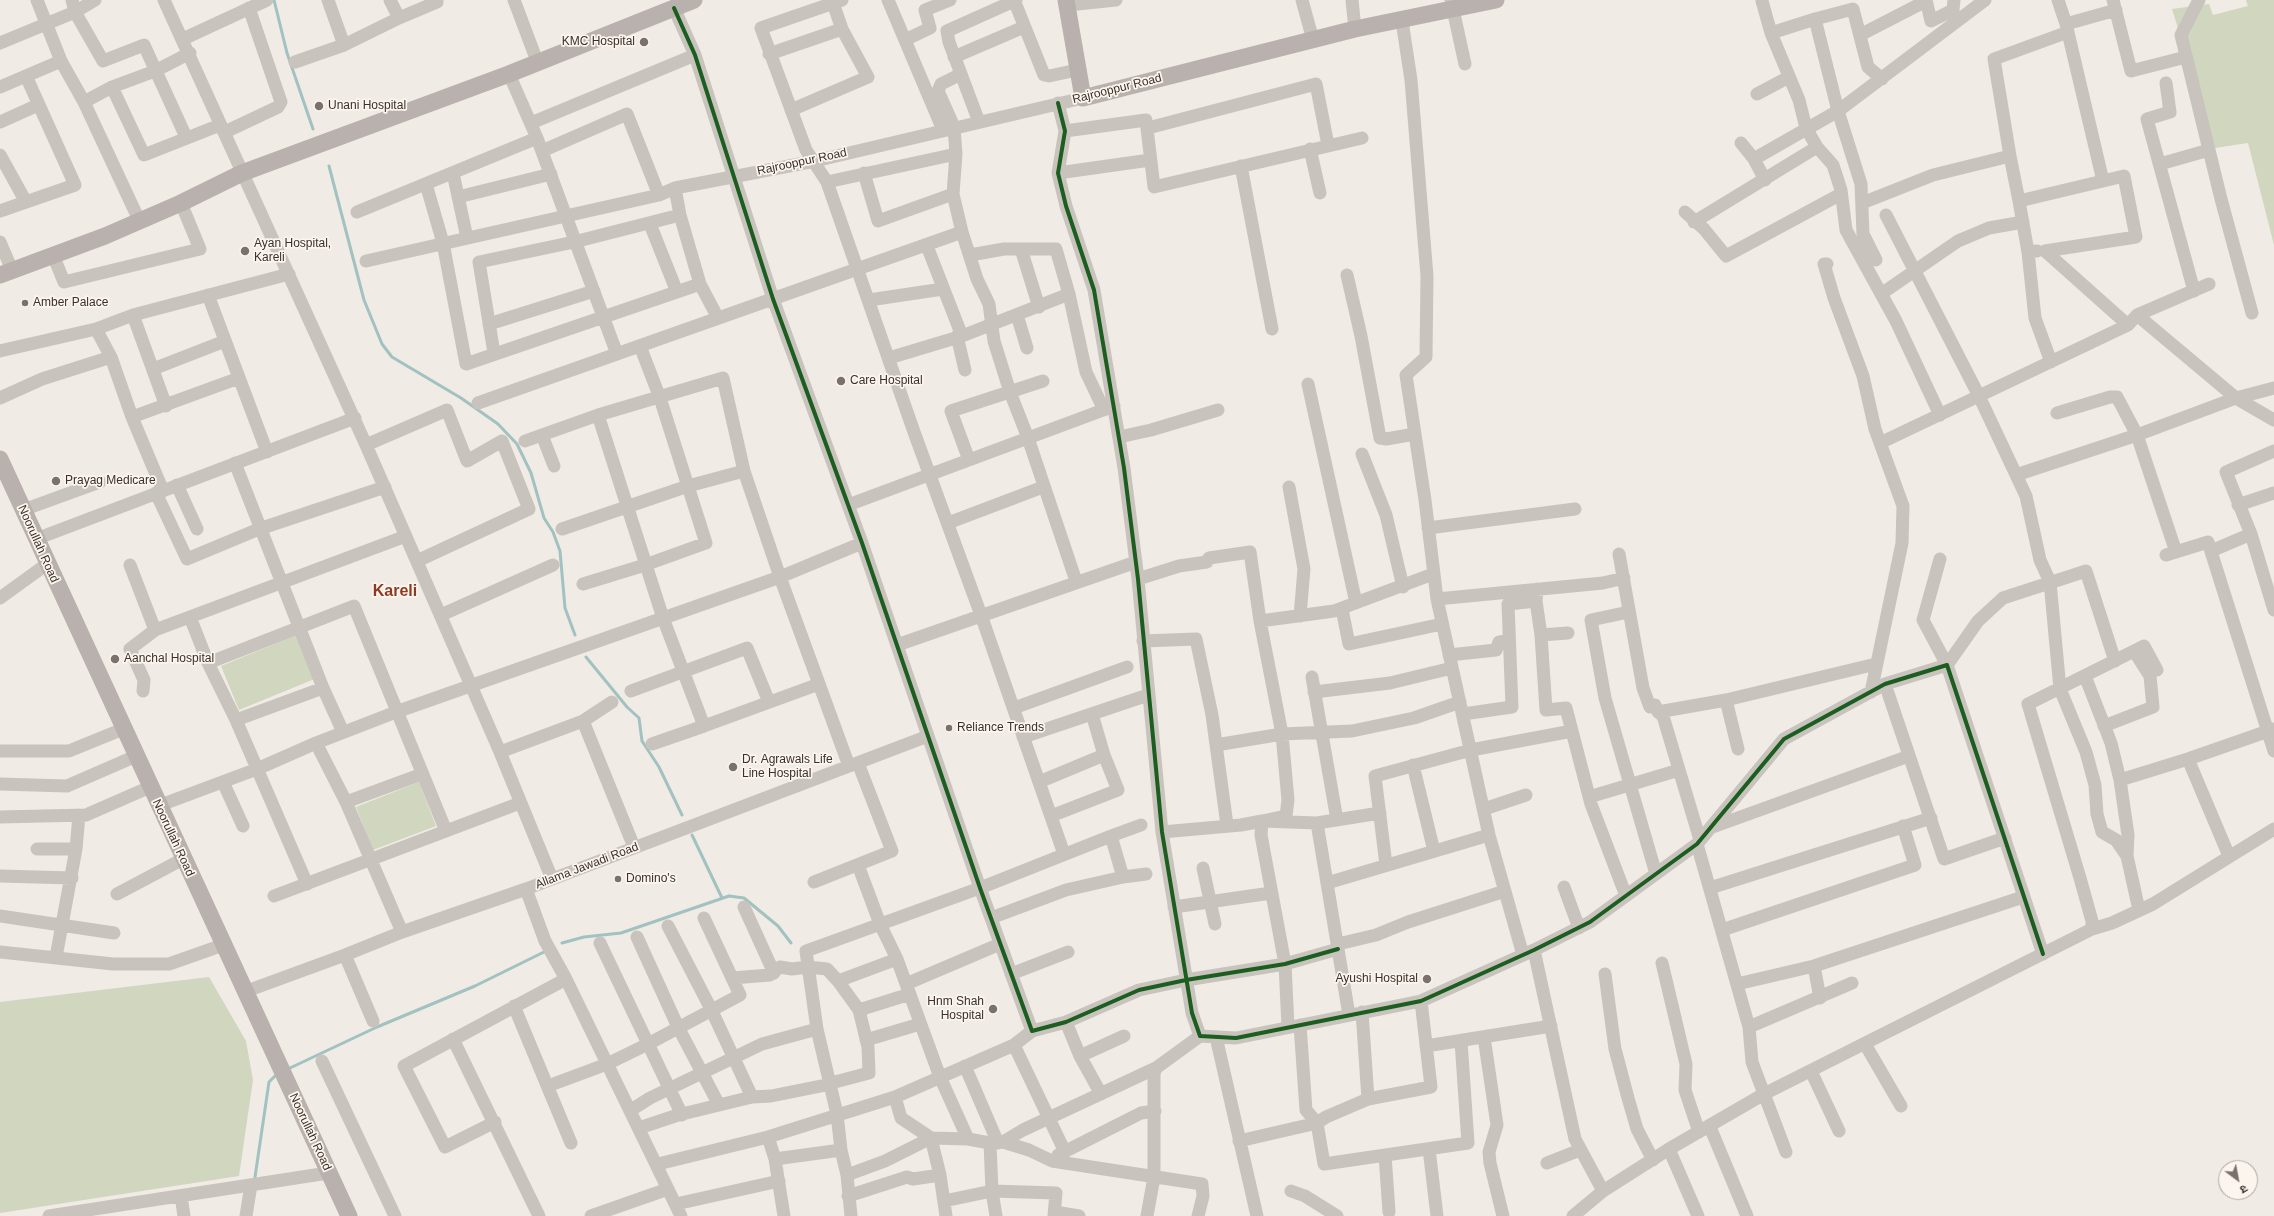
<!DOCTYPE html>
<html>
<head>
<meta charset="utf-8">
<style>
  body { margin:0 }
  #map { position:relative; width:2274px; height:1216px; overflow:hidden; background:#f0ebe5; font-family:Arial,"Noto Sans Devanagari",sans-serif }
  canvas { display:block }
  .north { position:absolute; left:2218px; top:1160px; width:40px; height:40px; box-sizing:border-box; background:#fbf5ee; border:1px solid #aea6a0; border-radius:50%; rotate:148deg; font-size:11px; font-weight:700; line-height:16px; text-align:center; color:#3b302b }
  .north::after { content:''; display:block; margin:auto; width:14px; height:18px; background:#7a716c; clip-path:polygon(50% 0,100% 100%,50% 72%,0 100%) }
</style>
</head>
<body>
<div id="map">
<canvas width="2274" height="1216"></canvas>
<div class="north">उ</div>
</div>
<script>
const ctx = document.querySelector('canvas').getContext('2d');
ctx.lineJoin = 'round';
function fillPath(path, color) {
  ctx.fillStyle = color;
  ctx.fill(path, 'evenodd');
}
function toPath(rows) {
  const path = new Path2D();
  for (const r of rows) {
    path.moveTo(r[0], r[1]);
    for (let i = 2; i < r.length; i += 2) path.lineTo(r[i], r[i + 1]);
  }
  return path;
}
function strokePath(path, color, width, dash) {
  ctx.strokeStyle = color;
  ctx.lineWidth = width;
  ctx.lineCap = dash ? 'butt' : 'round';
  ctx.setLineDash(dash || []);
  ctx.stroke(path);
}
function label(font, color, halo, rows, align = 'center') {
  ctx.font = font + ' Arial,sans-serif';
  ctx.lineWidth = 3.5;
  ctx.setLineDash([]);
  ctx.textBaseline = 'middle';
  ctx.strokeStyle = halo;
  ctx.fillStyle = color;
  for (const [text, x, y, turn = 0] of rows) {
    ctx.save();
    ctx.translate(x, y);
    ctx.rotate((+turn || 0) * Math.PI / 180);
    ctx.textAlign = isNaN(turn) ? turn : align;
    if (halo) ctx.strokeText(text, 0, 0);
    ctx.fillText(text, 0, 0);
    ctx.restore();
  }
}
const green = toPath([
  [2246,0,2274,0,2274,245,2248,143,2215,148,2172,9,2209,4,2213,15,2248,6],
  [299,634,317,678,239,710,221,666],
  [419,782,436,826,373,850,356,807],
  [209,977,246,1041,253,1080,239,1176,0,1213,0,1002]
]);
const stream = toPath([
  [274,0,287,53,313,129],
  [329,166,364,300,382,344,392,357,461,398,498,424,517,444,531,473,544,518,553,532,560,551,565,608,575,635],
  [586,657,627,707,639,718,642,741,659,767,682,815],
  [692,835,722,898],
  [562,943,584,937,621,933,729,896,744,898,778,926,791,943],
  [290,1068,377,1027,475,986,546,951],
  [255,1177,269,1082,275,1076]
]);
const minor = toPath([
  [37,0,61,61,84,102,139,220],
  [72,0,75,12,103,61,144,45,186,137],
  [164,0,366,445,500,752,552,879],
  [328,0,344,45,399,18,390,0],
  [514,0,537,61],
  [842,0,761,28,806,150,827,182,914,432,981,615,1064,854],
  [888,0,943,130],
  [1014,0,1044,75,1049,76,1077,70],
  [1302,0,1313,40],
  [1352,0,1355,29],
  [1451,0,1465,64],
  [1926,0,1931,21,1953,10,1954,0],
  [2058,0,2066,24,2103,181],
  [2113,0,2131,71,2186,57],
  [2199,0,2181,35,2221,199,2252,313],
  [1762,1,1771,33],
  [1068,5,1116,0],
  [674,8,695,55,773,299,862,543,980,888,1032,1031,1066,1022,1139,990,1186,980,1285,964,1338,949],
  [399,18,437,2,437,0],
  [1815,19,1838,111,1861,184,1863,234,1876,260],
  [1402,21,1411,80,1427,276,1426,357,1406,375,1425,500,1437,599,1489,835,1523,955],
  [2066,24,2116,10],
  [1860,35,1926,1],
  [183,39,267,0],
  [905,40,930,28,925,10,950,0],
  [0,43,75,12,95,0],
  [769,54,842,29],
  [954,57,1024,27],
  [295,62,344,45],
  [509,74,537,138,617,354],
  [961,74,941,84,938,91,954,127,956,154,953,194,962,232,977,279,989,304,994,341,1010,392,1028,438,1076,581],
  [1882,79,1868,67,1853,9,1815,19,1771,33,1799,100,1806,128,1817,147,1833,165,1841,190,1846,230,1896,321,1940,415],
  [2166,83,2170,112,2147,119,2194,291],
  [0,87,61,61],
  [112,87,144,155,220,125],
  [1757,94,1789,77],
  [84,102,112,87,155,71,190,53],
  [1058,103,1065,131,1058,173,1066,206,1094,290,1124,468,1138,579,1162,832,1192,1013,1200,1036,1236,1038,1421,1001,1534,950,1590,922,1697,844,1784,739,1885,684,1947,665,2043,954],
  [791,110,868,77,842,29,833,3],
  [0,122,38,105],
  [979,122,949,42,947,31,1016,0],
  [531,123,695,55],
  [1148,128,1316,84,1328,145],
  [1065,131,1146,120,1154,187,1362,138],
  [225,132,278,107,281,102,249,8],
  [1741,143,1754,159,1765,180],
  [1310,149,1320,193],
  [542,151,627,114,659,195],
  [0,155,26,202],
  [2010,156,2019,201],
  [1754,159,1838,111,1985,0],
  [2160,164,2209,150],
  [1241,166,1272,329],
  [453,173,467,238],
  [864,173,878,221,953,194],
  [1058,173,1150,160],
  [827,182,956,154],
  [426,184,443,243,466,364,700,284],
  [675,188,680,215,700,284,718,318],
  [458,197,551,174],
  [1862,203,1933,175,2010,156,1994,59,2068,32],
  [0,211,75,185,26,76],
  [357,212,537,138],
  [1685,212,1704,229,1726,256,1841,194],
  [1886,215,1979,396,2026,496,2040,560,2050,582,2060,689,2086,752,2095,785,2097,814,2102,832,2116,840,2127,856,2139,910],
  [1694,222,1817,147],
  [650,224,677,292],
  [0,242,12,270],
  [927,246,962,336],
  [1021,249,1039,307],
  [2037,251,2028,252,2035,318,2051,362],
  [2028,252,2019,201,2124,176,2136,237,2045,251,2128,325],
  [53,255,64,282,200,249,181,203],
  [970,255,1004,249,1056,249,1069,294,1086,372,1104,410],
  [366,261,659,195,675,188,815,161,1083,98],
  [1827,264,1824,264,1834,298,1863,376,1875,429,1903,506,1902,543,1871,692],
  [1347,275,1361,336,1380,438,1386,439,1415,434],
  [1881,294,1958,241,1989,228,2023,222],
  [208,295,267,452],
  [869,300,943,289],
  [133,315,166,406],
  [1017,315,1027,348],
  [2137,315,2236,398,2274,420],
  [489,324,594,291],
  [96,329,111,357,132,417,163,491],
  [957,336,965,370],
  [0,351,96,329,133,315,289,274],
  [494,353,479,262,574,242,680,215],
  [889,358,962,336,1069,294],
  [153,369,225,341],
  [1308,384,1356,603],
  [0,398,42,379,111,357],
  [478,403,962,232],
  [2057,413,2110,397,2117,397,2137,435,2176,552],
  [598,415,723,378,744,471,780,577,849,766],
  [132,417,239,378],
  [542,435,554,466],
  [1119,437,1151,430,1218,410],
  [525,441,598,415,663,618,704,726,819,684],
  [1880,443,2128,325,2137,315,2209,284],
  [366,445,447,410,467,461,502,441,529,509,417,561],
  [1362,454,1386,515,1403,587],
  [969,460,951,411,1043,381],
  [235,463,323,688,343,732],
  [2016,475,2137,435,2236,398,2274,388],
  [177,485,197,529],
  [1289,487,1304,569,1300,616],
  [156,493,187,559,259,529,385,487],
  [848,505,1114,406],
  [2238,505,2274,493],
  [23,510,100,482],
  [948,523,1043,487],
  [1428,528,1575,509],
  [562,529,688,486,744,471],
  [2251,534,2274,610],
  [36,539,355,418],
  [2211,551,2251,534,2226,472,2274,451],
  [1619,554,1643,688,1650,707,1655,705,1658,712],
  [2166,555,2208,542,2274,751],
  [1940,559,1923,620,1947,665,1978,621,2003,598,2086,571,2115,661],
  [130,565,155,630],
  [1138,579,1179,566,1207,562,1209,558,1250,552,1260,621,1282,734,1288,800,1286,816,1262,821,1261,835,1285,964,1288,1027],
  [583,584,645,565,706,543,660,398,640,346],
  [1537,589,1536,601,1541,635,1546,710,1566,708,1591,804,1626,896],
  [0,598,47,564],
  [1437,599,1603,583,1624,578],
  [1342,609,1349,644,1442,624],
  [1629,609,1624,613,1591,620,1605,698,1656,874],
  [441,615,553,565],
  [190,617,208,663,236,720,307,884],
  [1260,621,1334,611,1433,574],
  [1541,635,1568,633],
  [1143,641,1196,639,1212,715,1227,825],
  [897,645,1136,562],
  [1449,655,1496,650,1499,642,1509,640],
  [208,663,354,606,446,831],
  [2085,676,2111,743,2120,780,2128,835,2127,856],
  [1312,677,1337,820],
  [1885,684,1944,859,2005,838],
  [143,691,144,680,130,649,155,630,406,536],
  [631,691,747,648,769,702],
  [1314,692,1390,683,1452,668],
  [1726,700,1738,749],
  [1014,708,1127,667],
  [1463,714,1512,707,1508,604,1536,601],
  [236,720,323,688],
  [583,721,634,847],
  [2104,726,2153,707,2150,676,2134,651],
  [1023,737,1148,695],
  [316,743,346,802,402,932],
  [652,744,704,726],
  [1216,745,1282,734,1352,731,1414,718,1460,702],
  [0,751,69,751,123,729],
  [500,752,583,721,612,702],
  [1413,765,1434,851],
  [2120,780,2188,759],
  [223,782,243,826],
  [1039,782,1104,755],
  [0,784,67,786,136,756],
  [1589,797,1679,770],
  [346,802,422,774],
  [158,806,257,769,316,743,396,712,780,577,862,543],
  [1484,809,1526,795],
  [1051,816,1118,790,1104,755,1092,714],
  [0,817,86,815,150,787],
  [1317,823,1349,1015],
  [1710,828,1909,756],
  [1162,832,1241,825,1262,821,1317,823,1380,813],
  [1111,836,1141,825],
  [1700,840,1663,716,1658,712,1726,700,1876,664],
  [1697,844,1749,1027,1752,1062,1786,1152],
  [37,849,76,849],
  [2229,856,2188,759,2274,729],
  [858,865,880,924,897,959,940,1077,968,1139],
  [1386,865,1375,776,1471,750,1572,731],
  [1203,868,1215,924],
  [0,876,72,878],
  [814,882,892,851,858,763],
  [1327,883,1489,835],
  [1564,887,1579,928],
  [1710,888,1931,818],
  [526,889,545,941,566,979,681,1216],
  [117,894,183,859],
  [274,896,520,803],
  [744,907,774,973],
  [1174,907,1271,893],
  [0,916,114,933],
  [991,918,1066,890,1123,877],
  [668,926,711,1009,752,1097],
  [2092,929,2092,921,2080,878,2028,704,2144,646,2157,670],
  [1722,930,1915,865,1903,826],
  [637,937,678,1027,719,1105],
  [600,943,682,1115],
  [1338,944,1376,935,1408,922,1505,891],
  [1534,950,1575,1139,1603,1191],
  [0,952,113,964,169,964,223,945],
  [345,955,373,1021],
  [56,957,76,849,79,815],
  [1662,963,1686,1064,1685,1090,1699,1132],
  [1814,966,1820,998],
  [1011,974,1068,952],
  [1605,974,1615,1049,1628,1098,1637,1129,1653,1160],
  [732,978,770,975,780,967,792,969,808,967,827,969,838,981],
  [906,984,1000,944],
  [1737,984,1814,966,2023,897],
  [244,992,345,955,402,932,526,889,928,736],
  [514,1006,571,1143],
  [859,1010,910,994],
  [1362,1012,1368,1099],
  [1066,1022,1080,1056,1124,1036],
  [1300,1025,1306,1110,1317,1123,1324,1164,1468,1143,1461,1041],
  [1749,1027,1852,983],
  [1216,1037,1257,1216],
  [1484,1037,1497,1125,1489,1152,1490,1163,1503,1216],
  [453,1039,539,1216],
  [866,1040,920,1024],
  [1865,1044,1901,1106],
  [1014,1045,1065,1152],
  [1426,1046,1551,1026],
  [1080,1056,1101,1094],
  [322,1061,395,1216],
  [965,1066,998,1143],
  [1811,1071,1839,1131],
  [831,1083,869,1073,868,1047,859,1010,838,981,897,959],
  [548,1086,607,1064,648,1044,740,995,704,918],
  [895,1097,901,1118,931,1138,940,1175,946,1216],
  [631,1110,650,1098,762,1044,817,1029],
  [495,1122,445,1147,404,1066,566,979],
  [1710,1127,1747,1216],
  [639,1128,678,1115,752,1097,771,1096,831,1084],
  [768,1137,775,1159,784,1216],
  [1239,1141,1317,1123,1326,1117,1368,1099,1431,1087,1421,1001],
  [1003,1142,1023,1130,1156,1068],
  [990,1143,992,1191,996,1216],
  [1429,1149,1437,1216],
  [1669,1149,1698,1216],
  [841,1150,837,1114,817,1029,806,951,980,888,1111,836,1123,877,1146,874],
  [1058,1155,1141,1113,1155,1111],
  [1385,1155,1389,1212],
  [775,1159,841,1150,847,1175,851,1216],
  [1547,1163,1580,1150],
  [658,1164,768,1137,895,1097,1014,1045,1032,1031],
  [847,1175,885,1161,931,1138,968,1139,990,1143,1003,1142,1029,1150,1052,1161,1202,1184,1203,1196,1198,1216],
  [1291,1191,1305,1196,1337,1216],
  [181,1196,184,1216],
  [848,1196,907,1177,913,1179,940,1175],
  [944,1201,992,1191,1056,1193,1054,1216],
  [676,1204,779,1181],
  [1055,1212,1079,1216],
  [49,1216,328,1173],
  [246,1216,251,1185],
  [591,1216,668,1189],
  [1147,1216,1154,1177,1154,1074,1156,1068,1200,1036],
  [1573,1216,1603,1191,1669,1149,1764,1094,2092,929,2112,923,2153,904,2274,829]
]);
const major = toPath([
  [1066,0,1083,98,1355,29,1496,0],
  [0,275,105,236,181,203,242,173,509,74,694,0],
  [0,459,349,1216]
]);
const cycleway = toPath([
  [674,8,695,55,773,299,862,543,980,888,1032,1031,1066,1022,1139,990,1186,980,1285,964,1338,949],
  [1058,103,1065,131,1058,173,1066,206,1094,290,1124,468,1138,579,1162,832,1192,1013,1200,1036,1236,1038,1421,1001,1534,950,1590,922,1697,844,1784,739,1885,684,1947,665,2043,954]
]);
const markers = [
  [644,42,5,"#7a716c"],
  [319,106,5,"#7a716c"],
  [245,251,5,"#7a716c"],
  [25,303,4,"#7a716c"],
  [841,381,5,"#7a716c"],
  [56,481,5,"#7a716c"],
  [115,659,5,"#7a716c"],
  [949,728,4,"#7a716c"],
  [733,767,5,"#7a716c"],
  [618,879,4,"#7a716c"],
  [1427,979,5,"#7a716c"],
  [993,1009,5,"#7a716c"]
];
const poiNames = [
  ["KMC Hospital",635,42,"right"],
  ["Unani Hospital",328,106],
  ["Ayan Hospital,",254,244],
  ["Kareli",254,258],
  ["Amber Palace",33,303],
  ["Care Hospital",850,381],
  ["Prayag Medicare",65,481],
  ["Aanchal Hospital",124,659],
  ["Reliance Trends",957,728],
  ["Dr. Agrawals Life",742,760],
  ["Line Hospital",742,774],
  ["Domino's",626,879],
  ["Ayushi Hospital",1418,979,"right"],
  ["Hnm Shah",984,1002,"right"],
  ["Hospital",984,1016,"right"]
];
const streetNames = [
  ["Rajrooppur Road",1117,89,-14],
  ["Rajrooppur Road",802,162,-12],
  ["Noorullah Road",38,544,66],
  ["Noorullah Road",173,838,65],
  ["Allama Jawadi Road",587,866,-21],
  ["Noorullah Road",310,1132,65]
];
const districtNames = [
  ["Kareli",395,592]
];
fillPath(green, '#d1d6bf');
strokePath(stream, '#a1c2c1', 3);
strokePath(minor, '#c9c3be', 13);
strokePath(major, '#b8b1ad', 17);
strokePath(cycleway, '#1b5e20', 4);
for (const [x, y, r, color] of markers) {
  const dot = new Path2D();
  dot.arc(x, y, r, 0, 2 * Math.PI);
  ctx.fillStyle = color;
  ctx.fill(dot);
  strokePath(dot, '#fbf5ee', 1.5);
}
label('12px', '#3b302b', '#fbf5ee', poiNames, 'left');
label('12px', '#3b302b', '#fbf5ee', streetNames);
label('bold 16px', '#8c3b22', '#fbf5ee', districtNames);
</script>
</body>
</html>
